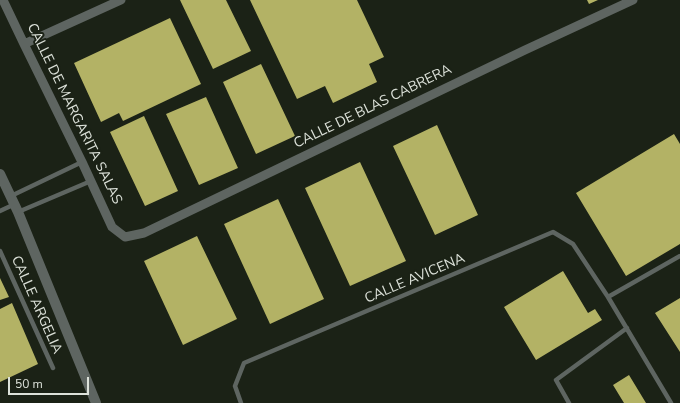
<!DOCTYPE html>
<html>
<head>
<meta charset="utf-8">
<style>
  body { margin:0 }
  #map { position:relative; width:680px; height:403px; overflow:hidden; background:#1b2216; font-family:"Nunito Sans",sans-serif }
  canvas { display:block }
  .scale { position:absolute; left:8px; top:377px; width:81px; height:18px; box-sizing:border-box; border:2px solid #dde2da; border-top:0; padding-left:5px; font-size:12px; line-height:14px; white-space:nowrap; color:#dde2da; -webkit-text-stroke:3px #1b2216; paint-order:stroke }
</style>
</head>
<body>
<div id="map">
<canvas width="680" height="403"></canvas>
<div class="scale">50 m</div>
</div>
<script>
const ctx = document.querySelector('canvas').getContext('2d');
ctx.lineJoin = 'round';
function fillPath(path, color) {
  ctx.fillStyle = color;
  ctx.fill(path, 'evenodd');
}
function toPath(rows) {
  const path = new Path2D();
  for (const r of rows) {
    path.moveTo(r[0], r[1]);
    for (let i = 2; i < r.length; i += 2) path.lineTo(r[i], r[i + 1]);
  }
  return path;
}
function strokePath(path, color, width, dash) {
  ctx.strokeStyle = color;
  ctx.lineWidth = width;
  ctx.lineCap = dash ? 'butt' : 'round';
  ctx.setLineDash(dash || []);
  ctx.stroke(path);
}
function label(font, color, halo, rows, align = 'center') {
  ctx.font = font + ' "Nunito Sans",sans-serif';
  ctx.lineWidth = 4;
  ctx.setLineDash([]);
  ctx.textBaseline = 'middle';
  ctx.strokeStyle = halo;
  ctx.fillStyle = color;
  for (const [text, x, y, turn = 0] of rows) {
    ctx.save();
    ctx.translate(x, y);
    ctx.rotate((+turn || 0) * Math.PI / 180);
    ctx.textAlign = isNaN(turn) ? turn : align;
    if (halo) ctx.strokeText(text, 0, 0);
    ctx.fillText(text, 0, 0);
    ctx.restore();
  }
}
const building = toPath([
  [180,0,226,0,251,51,213,69],
  [250,0,357,0,384,57,369,64,377,82,333,103,325,86,297,99],
  [587,0,598,0,589,4],
  [170,18,201,84,123,121,119,113,101,122,74,63],
  [261,64,295,136,256,154,223,82],
  [206,97,238,168,199,185,166,114],
  [144,116,178,191,145,206,110,132],
  [437,125,478,215,435,235,393,146],
  [674,134,680,144,680,244,626,276,576,193],
  [360,162,406,261,350,286,305,188],
  [278,199,324,299,270,324,224,224],
  [197,236,237,319,183,345,144,261],
  [563,271,588,313,595,309,602,320,536,360,504,307],
  [0,278,9,297,0,300],
  [680,298,680,352,655,313],
  [12,303,38,364,0,382,0,309],
  [629,375,646,403,624,403,613,385]
]);
const service = toPath([
  [11,196,82,162],
  [0,211,15,204],
  [18,212,91,181],
  [0,251,53,368],
  [608,297,680,256],
  [241,403,235,386,244,363,553,232,573,244,608,297,671,403],
  [569,403,556,380,627,328]
]);
const minor = toPath([
  [3,0,24,44,82,162,112,227,125,237,144,233,525,50,633,0],
  [24,44,121,0]
]);
const tertiary = toPath([
  [0,174,18,212,96,403]
]);
const streetNames = [
  ["CALLE DE BLAS CABRERA",373,107,-26],
  ["CALLE DE MARGARITA SALAS",74,114,64],
  ["CALLE AVICENA",415,279,-23],
  ["CALLE ARGELIA",36,305,66]
];
fillPath(building, '#b3b265');
strokePath(service, '#5e6561', 4.5);
strokePath(minor, '#5e6561', 9);
strokePath(tertiary, '#5e6561', 10);
label('14px', '#dde2da', '#1b2216', streetNames);
</script>
</body>
</html>
